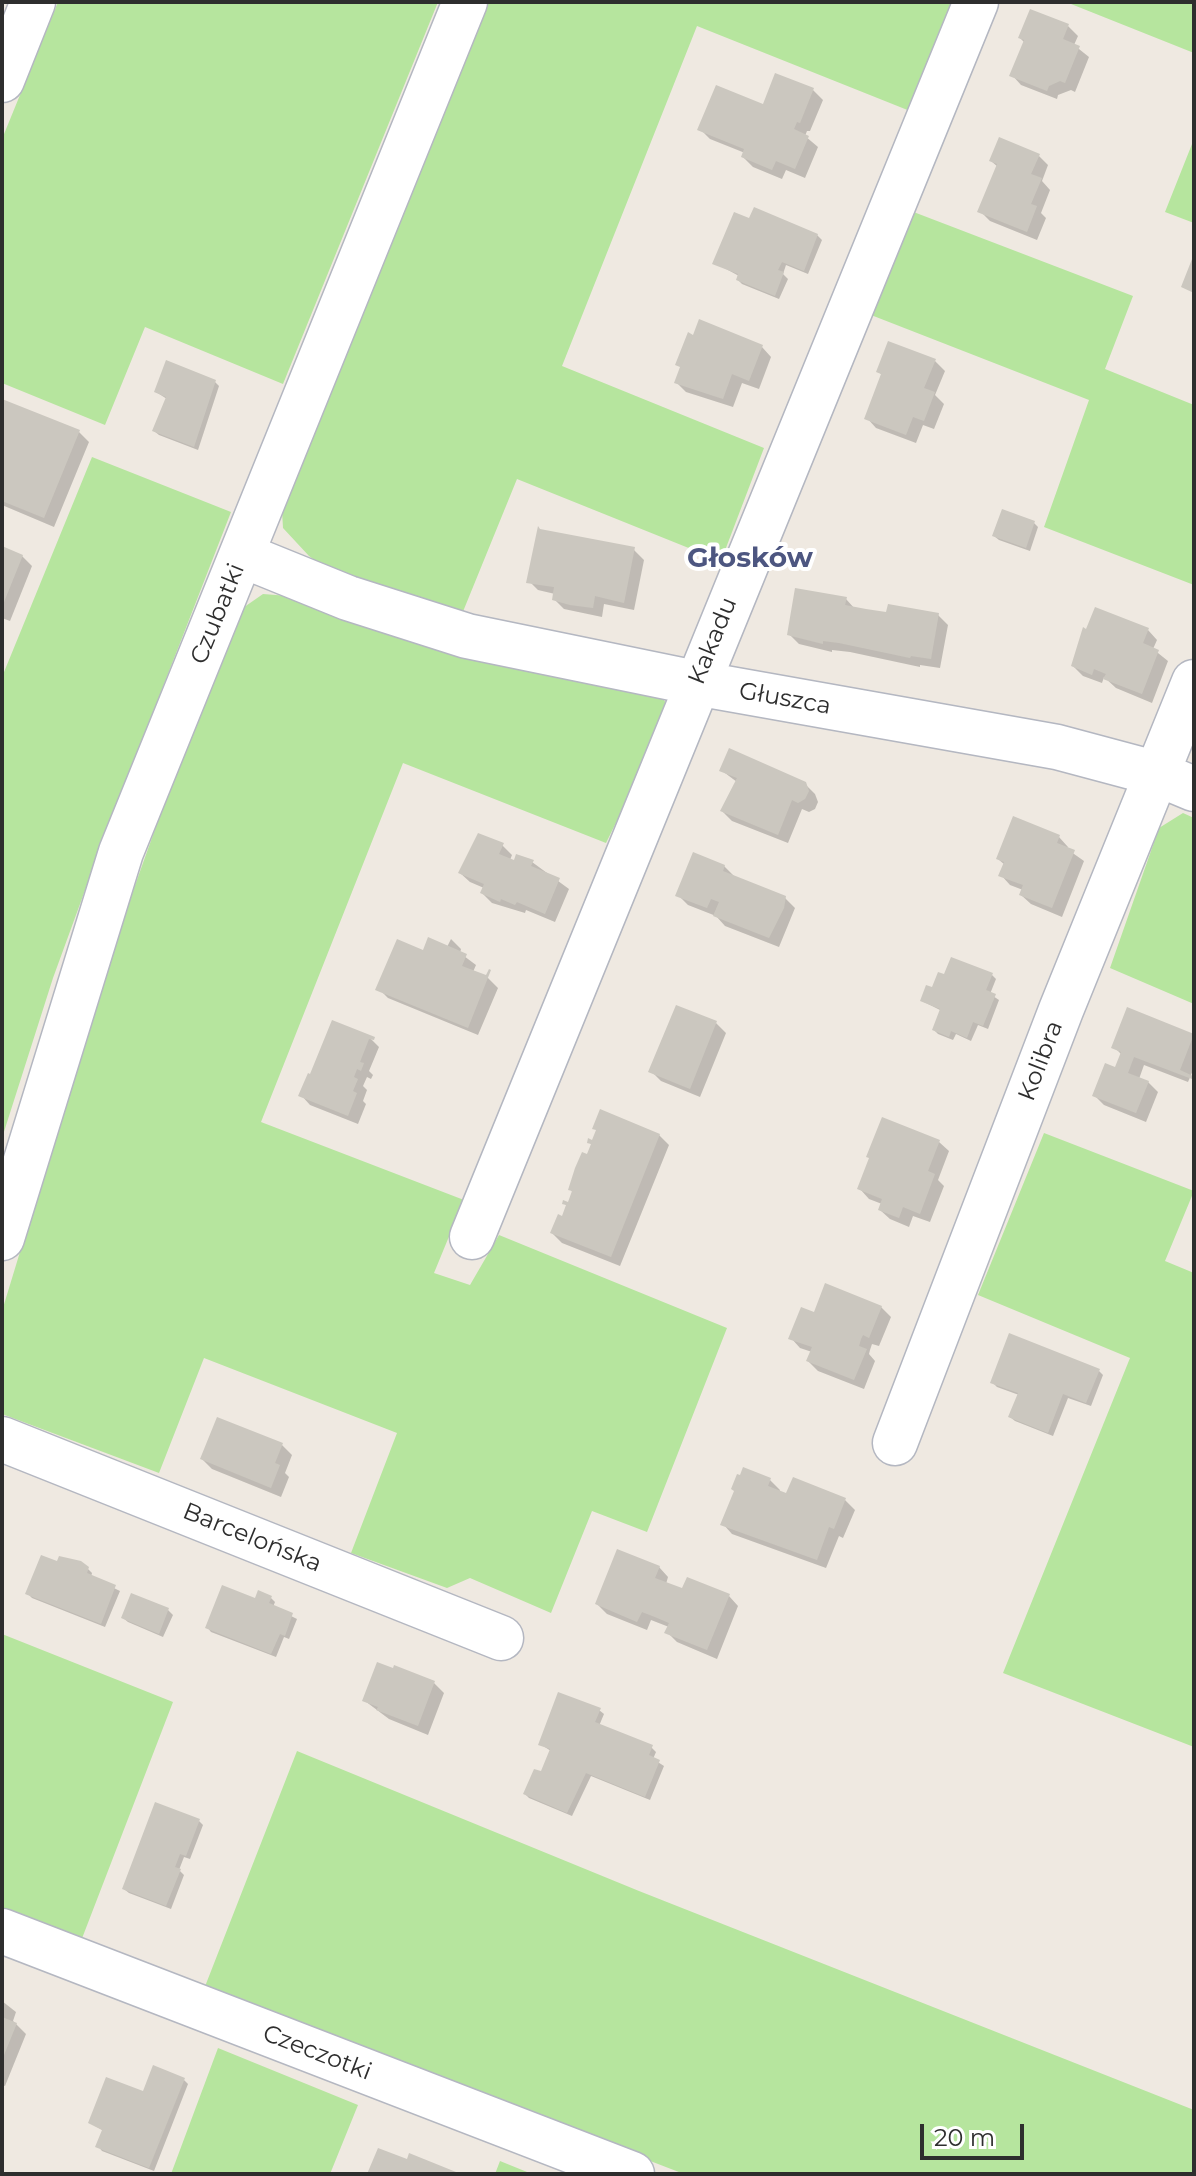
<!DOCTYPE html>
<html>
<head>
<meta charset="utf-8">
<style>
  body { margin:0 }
  #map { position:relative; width:1196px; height:2176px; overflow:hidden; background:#efe9e1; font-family:Montserrat,sans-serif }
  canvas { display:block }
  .frame { position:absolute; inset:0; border:4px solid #2e2e2e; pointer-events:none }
  .scale { position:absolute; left:920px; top:2124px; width:104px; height:36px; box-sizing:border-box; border:4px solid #2e2e2e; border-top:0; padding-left:10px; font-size:24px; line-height:28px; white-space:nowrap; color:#2e2e2e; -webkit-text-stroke:6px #fff; paint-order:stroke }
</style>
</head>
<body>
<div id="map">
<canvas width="1196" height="2176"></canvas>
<div class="frame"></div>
<div class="scale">20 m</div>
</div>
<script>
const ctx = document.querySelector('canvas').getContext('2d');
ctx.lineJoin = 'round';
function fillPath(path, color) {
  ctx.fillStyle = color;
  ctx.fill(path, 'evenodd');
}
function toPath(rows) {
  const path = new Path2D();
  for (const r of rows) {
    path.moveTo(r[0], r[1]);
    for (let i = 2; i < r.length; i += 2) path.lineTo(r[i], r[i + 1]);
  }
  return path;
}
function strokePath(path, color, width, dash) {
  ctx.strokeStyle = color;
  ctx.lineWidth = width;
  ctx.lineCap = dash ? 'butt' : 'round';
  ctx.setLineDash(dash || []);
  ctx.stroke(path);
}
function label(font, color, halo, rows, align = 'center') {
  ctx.font = font + ' Montserrat,sans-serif';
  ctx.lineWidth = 8;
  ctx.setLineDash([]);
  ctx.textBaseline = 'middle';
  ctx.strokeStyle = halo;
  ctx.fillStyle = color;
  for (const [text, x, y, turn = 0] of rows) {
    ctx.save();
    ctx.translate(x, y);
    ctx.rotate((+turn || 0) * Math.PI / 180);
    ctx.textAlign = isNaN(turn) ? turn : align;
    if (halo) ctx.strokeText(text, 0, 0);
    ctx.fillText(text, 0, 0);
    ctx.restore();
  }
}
const green = toPath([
  [58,2,438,2,283,384,145,327,105,425,2,383,2,139],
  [482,2,956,2,915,113,697,26,562,366,764,448,721,561,517,479,462,614,342,581,309,556,283,528,281,493],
  [1066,2,1194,2,1194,53],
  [1194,139,1194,223,1165,212],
  [911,211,1133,296,1105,369,1194,405,1194,585,1044,527,1089,400,871,315],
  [92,457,231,512,103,841,53,978,2,1138,2,677],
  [263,594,301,597,655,686,671,711,606,843,403,763,261,1122,464,1200,434,1273,470,1285,499,1235,727,1328,647,1532,592,1511,551,1613,470,1578,447,1588,351,1553,397,1433,204,1358,159,1473,2,1414,2,1311,112,950,226,630,240,610],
  [1183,813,1194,818,1194,1004,1110,968,1159,828],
  [1044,1133,1194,1191,1165,1261,1194,1273,1194,1747,1003,1673,1130,1358,978,1295],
  [2,1634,173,1702,81,1941,2,1909],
  [297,1751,639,1891,1194,2110,1194,2174,684,2174,204,1989],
  [218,2048,358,2105,330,2174,171,2174],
  [500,2161,532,2174,495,2174]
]);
const shadow = toPath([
  [1068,26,1078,36,1074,45,1089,57,1075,92,1071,90,1058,95,1057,99,1021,85,1012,75,1025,43,1020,38],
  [813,90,823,100,810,131,807,131,805,136,818,147,805,178,786,170,782,179,753,167,743,157,745,153,710,139,700,129],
  [1038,155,1048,165,1042,181,1050,190,1041,213,1046,218,1037,240,990,221,980,211,998,167,991,161],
  [750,221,817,235,822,240,808,274,786,265,783,274,788,279,779,299,742,284,738,280,739,276,715,263],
  [762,347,771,357,759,389,742,383,733,407,686,392,676,382,681,368],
  [935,361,945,371,935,395,944,404,934,429,923,425,916,443,876,428,867,418,883,376,878,371],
  [215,382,219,386,198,450,159,435,154,431,167,399,156,392],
  [2,401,79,432,89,442,54,527,2,505],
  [1034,523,1038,527,1030,551,999,540,994,536],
  [2,548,22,556,32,566,10,621,2,618],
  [634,550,644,560,634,610,604,604,602,617,564,609,554,599,555,594,538,590,528,580],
  [846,599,855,609,888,614,938,615,948,625,940,668,920,665,920,667,850,652,832,650,832,652,799,644,789,634],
  [1148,630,1157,640,1153,649,1168,661,1152,703,1116,688,1104,677,1102,683,1083,676,1073,666],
  [721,770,805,784,815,794,818,802,815,809,809,812,802,809,788,843,732,821,722,811,737,782],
  [1059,837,1068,847,1067,849,1084,861,1062,917,1031,904,1021,895,1023,890,1010,885,1001,875,1005,865,998,859],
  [502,845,512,855,510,860,532,862,569,889,555,922,526,910,525,913,492,903,482,893,484,888,470,882,460,873],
  [724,866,734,876,785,898,795,908,779,947,725,926,716,916,688,905,678,895],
  [451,939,461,949,460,953,476,965,473,972,488,978,498,988,478,1035,388,998,378,988,425,952,447,947],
  [992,975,996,979,990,994,999,1000,988,1029,978,1025,971,1041,956,1034,953,1040,938,1034,934,1030,942,1011,922,1001,933,989],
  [1128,1010,1194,1037,1194,1068,1188,1082,1144,1065,1139,1079,1148,1082,1158,1092,1146,1122,1104,1105,1094,1095,1116,1070,1122,1055,1114,1047],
  [716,1023,726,1033,700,1097,661,1081,651,1071],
  [369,1037,379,1047,369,1071,373,1075,371,1079,367,1077,363,1086,367,1090,363,1101,366,1104,358,1124,310,1105,301,1095],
  [659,1135,669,1145,620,1266,562,1243,552,1233,563,1218,568,1207,564,1203,569,1204,573,1193,570,1189,592,1145,589,1142],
  [939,1142,949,1151,938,1180,944,1186,930,1222,913,1216,909,1227,890,1219,880,1210,882,1204,869,1199,860,1189],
  [881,1307,891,1317,879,1346,872,1344,870,1350,869,1354,875,1361,864,1389,818,1371,808,1361,812,1352,800,1348,791,1338,815,1315],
  [1099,1371,1103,1375,1091,1406,1068,1398,1053,1436,1015,1421,1010,1417,1019,1395,997,1387,992,1382],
  [218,1419,282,1445,292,1455,285,1473,289,1477,281,1497,212,1469,202,1459],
  [770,1480,780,1490,779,1493,845,1500,855,1510,843,1538,839,1536,826,1568,732,1534,723,1524],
  [58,1563,88,1569,92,1573,91,1577,120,1591,105,1627,32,1598,28,1594],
  [659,1567,668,1577,666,1584,683,1591,729,1596,738,1606,717,1659,677,1642,667,1632,669,1627,651,1620,647,1630,607,1614,597,1604],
  [132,1596,168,1610,173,1615,163,1637,128,1622,123,1618],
  [271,1598,275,1602,273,1607,297,1619,289,1639,284,1637,276,1657,211,1632,207,1627,256,1601],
  [434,1683,444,1693,428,1735,389,1719,365,1701],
  [599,1710,604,1714,599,1726,651,1747,656,1752,653,1759,664,1766,650,1800,591,1776,572,1816,529,1798,525,1794,542,1774,551,1751,540,1744],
  [199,1821,203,1825,190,1859,184,1857,179,1870,184,1875,171,1909,129,1893,124,1889],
  [2,2001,16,2012,13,2021,26,2034,5,2086,2,2085],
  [184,2080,188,2084,154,2171,102,2151,98,2146,104,2131,90,2123,144,2094]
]);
const building = toPath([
  [1030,9,1069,24,1063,39,1080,46,1065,83,1060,81,1049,86,1047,91,1009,76,1024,40,1018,38],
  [775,73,814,88,800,123,797,122,794,129,809,136,795,169,776,161,772,170,741,157,744,149,697,130,716,85,763,104],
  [999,137,1040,154,1031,174,1042,178,1031,204,1037,206,1027,232,977,212,997,164,989,161],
  [754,207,818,234,804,271,782,262,778,270,784,272,775,296,736,280,738,274,712,264,734,212,749,218],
  [1194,254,1194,293,1181,287],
  [699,319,763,345,749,381,732,374,723,399,674,383,680,367,675,365,688,332,693,335],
  [888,341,936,359,924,388,935,392,924,421,913,417,906,435,864,419,881,374,876,372],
  [166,360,216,380,194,447,152,431,166,397,154,392],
  [2,399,80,430,44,518,2,501],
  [1002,509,1035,521,1026,548,992,536],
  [538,526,540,529,635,547,624,603,595,596,593,608,570,605,552,600,554,587,526,583],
  [2,546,23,555,2,607],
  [795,588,847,597,845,605,866,609,886,612,888,604,939,613,931,659,911,656,910,658,839,643,823,641,823,644,787,635],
  [1095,607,1149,628,1143,643,1159,650,1142,694,1103,679,1106,674,1094,669,1092,675,1071,666,1083,627,1086,629],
  [729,748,806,782,809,791,805,799,798,803,792,800,778,835,720,811,737,778,719,771],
  [1013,816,1060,835,1057,843,1075,850,1052,908,1019,895,1023,885,998,876,1004,862,996,859],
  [478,833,504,843,499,854,514,860,516,854,534,860,531,866,560,878,545,914,517,902,515,905,501,899,500,902,480,893,484,884,458,873],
  [693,852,725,865,723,871,786,896,784,908,769,938,713,916,719,902,711,899,707,908,675,896],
  [428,937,467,954,462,966,486,975,489,969,491,970,468,1028,375,990,397,939,423,950],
  [951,957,993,973,986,990,996,994,983,1026,973,1022,967,1038,951,1031,949,1037,932,1030,940,1009,920,1001,926,985,932,987,938,972,944,974],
  [676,1005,717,1021,690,1089,648,1072],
  [1127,1007,1194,1034,1180,1070,1193,1076,1192,1079,1134,1057,1128,1073,1149,1081,1136,1113,1092,1096,1105,1063,1115,1067,1121,1052,1111,1048],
  [332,1020,375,1037,374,1040,369,1039,360,1062,364,1063,361,1071,357,1069,354,1077,358,1079,353,1091,357,1093,348,1116,298,1096,308,1073,310,1074],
  [600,1109,660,1134,611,1257,550,1233,558,1214,562,1216,566,1205,562,1204,563,1200,568,1202,572,1191,568,1190,575,1168,582,1152,587,1154,591,1144,587,1143,588,1138,592,1140,596,1130,592,1129],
  [882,1117,940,1140,928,1171,935,1174,920,1214,903,1207,899,1218,878,1210,882,1199,857,1189,869,1158,866,1157],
  [825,1283,882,1306,869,1338,863,1335,861,1339,859,1346,867,1349,854,1380,806,1361,812,1347,788,1339,801,1307,814,1312],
  [1009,1333,1100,1369,1086,1403,1063,1394,1048,1433,1008,1417,1018,1393,990,1383],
  [217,1417,283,1443,275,1463,280,1465,271,1488,200,1459],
  [743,1467,771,1478,768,1486,786,1493,793,1477,846,1498,834,1529,829,1527,817,1560,720,1525,734,1491,731,1489,737,1474,740,1475],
  [617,1549,660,1566,655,1578,682,1588,687,1577,730,1594,707,1650,664,1633,669,1623,655,1617,642,1612,637,1622,595,1604],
  [41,1555,57,1561,59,1556,81,1561,89,1567,87,1573,116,1585,101,1624,25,1594],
  [222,1585,255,1598,258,1590,272,1596,269,1603,293,1613,285,1636,280,1634,271,1654,205,1628],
  [131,1593,169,1608,159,1634,121,1618],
  [377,1662,393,1668,394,1665,435,1681,418,1726,376,1710,378,1707,362,1701],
  [558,1692,601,1708,595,1722,653,1745,649,1755,660,1760,645,1797,586,1773,567,1813,523,1794,534,1769,541,1771,550,1749,538,1745],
  [155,1802,200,1819,186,1856,180,1854,175,1867,181,1869,166,1906,122,1889],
  [2,2017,17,2023,2,2060],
  [153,2065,185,2078,149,2168,95,2147,102,2130,88,2123,106,2077,143,2091],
  [378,2148,407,2159,409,2153,461,2174,367,2174]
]);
const minor = toPath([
  [2,80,33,2],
  [242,555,348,598,467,636,696,683,1057,747,1158,774,1194,789],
  [472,1237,976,2],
  [2,1238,121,852,465,2],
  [2,1439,501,1638],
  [895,1443,1061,1010,1194,682],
  [2,1931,632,2174]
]);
const streetNames = [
  ["Czubatki",218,614,-68],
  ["Kakadu",713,641,-68],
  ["Głuszca",785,699,10],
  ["Kolibra",1041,1061,-69],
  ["Barcelońska",252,1538,22],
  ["Czeczotki",317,2053,21]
];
const quarterNames = [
  ["Głosków",750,559]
];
fillPath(green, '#b6e59e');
fillPath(shadow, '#0003');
fillPath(building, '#cbc7bf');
strokePath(minor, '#b4b7c1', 47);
strokePath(minor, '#fff', 44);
label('24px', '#2e2e2e', '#fff', streetNames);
label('bold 28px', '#4d5680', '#fff', quarterNames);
</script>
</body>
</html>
